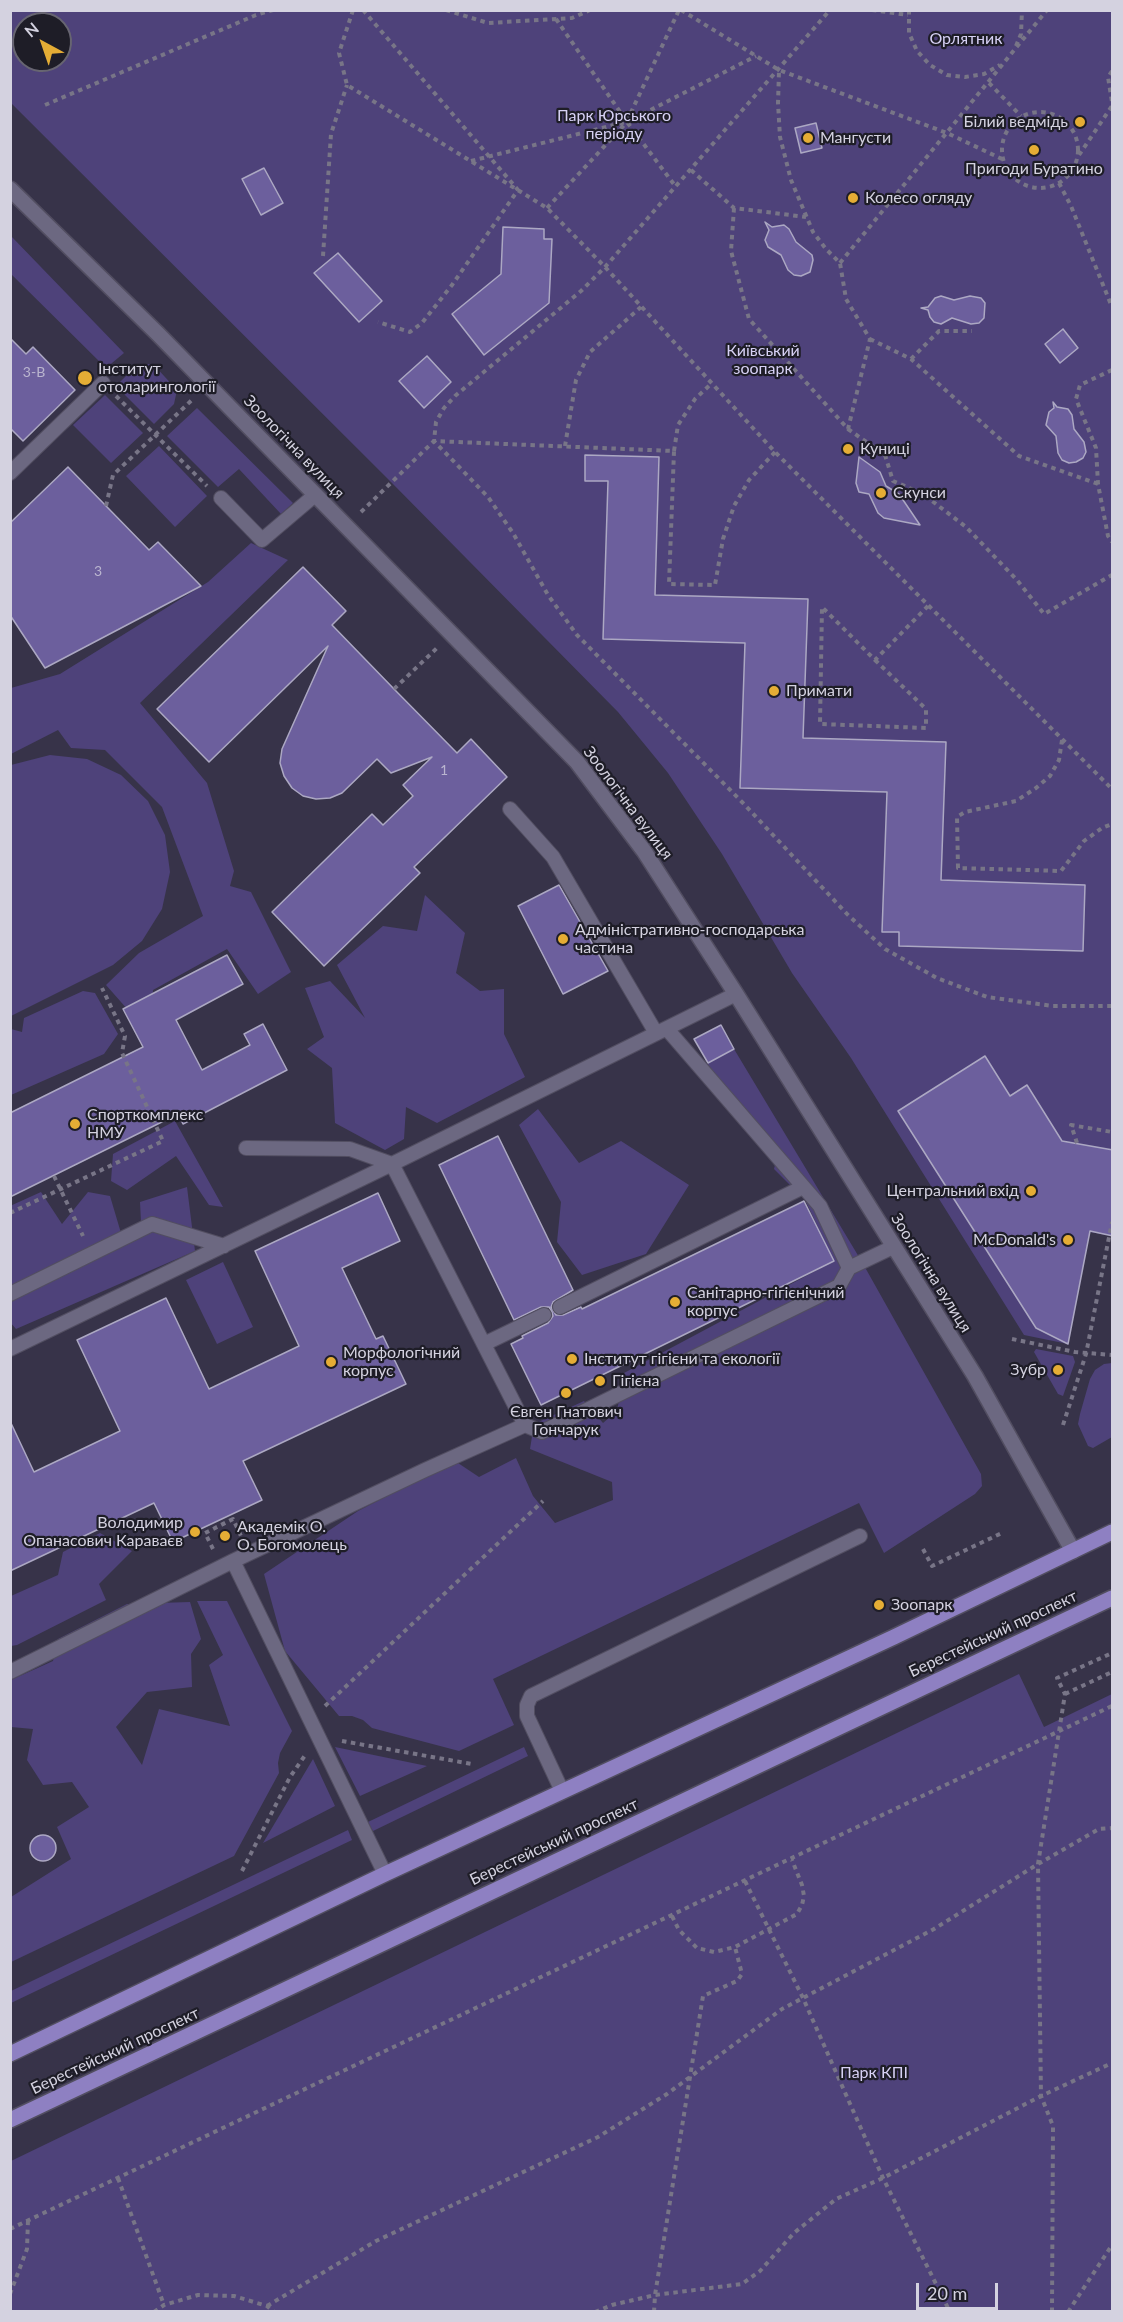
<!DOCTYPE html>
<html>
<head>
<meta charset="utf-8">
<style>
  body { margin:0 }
  #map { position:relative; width:1123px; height:2322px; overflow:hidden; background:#373349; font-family:Lato,sans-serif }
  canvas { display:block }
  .frame { position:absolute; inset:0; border:12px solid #d4d2e0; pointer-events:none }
  .north { position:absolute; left:12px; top:12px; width:60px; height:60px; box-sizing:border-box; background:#1e1d27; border:2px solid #676571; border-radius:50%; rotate:320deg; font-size:16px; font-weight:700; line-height:24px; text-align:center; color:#d4d2e0 }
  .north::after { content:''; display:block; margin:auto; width:21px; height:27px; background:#e5ad35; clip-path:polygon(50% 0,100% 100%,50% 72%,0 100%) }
  .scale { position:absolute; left:916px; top:2283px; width:82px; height:27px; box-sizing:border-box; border:3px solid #d4d2e0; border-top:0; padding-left:8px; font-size:18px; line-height:21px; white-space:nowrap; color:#d4d2e0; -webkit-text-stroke:4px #1e1d27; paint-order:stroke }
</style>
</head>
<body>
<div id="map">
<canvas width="1123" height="2322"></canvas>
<div class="frame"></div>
<div class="north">N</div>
<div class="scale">20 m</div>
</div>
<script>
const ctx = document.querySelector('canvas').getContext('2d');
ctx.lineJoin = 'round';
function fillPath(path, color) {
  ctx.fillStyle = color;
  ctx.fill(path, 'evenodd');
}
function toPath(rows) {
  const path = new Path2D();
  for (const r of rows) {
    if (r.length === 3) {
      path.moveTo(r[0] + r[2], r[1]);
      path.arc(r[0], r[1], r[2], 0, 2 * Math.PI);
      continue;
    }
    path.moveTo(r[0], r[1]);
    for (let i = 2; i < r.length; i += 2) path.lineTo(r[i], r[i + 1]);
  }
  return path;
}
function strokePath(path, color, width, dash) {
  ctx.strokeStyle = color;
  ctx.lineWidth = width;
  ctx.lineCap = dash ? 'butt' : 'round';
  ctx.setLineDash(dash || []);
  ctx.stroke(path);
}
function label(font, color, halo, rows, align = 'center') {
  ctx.font = font + ' Lato,sans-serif';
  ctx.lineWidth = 4.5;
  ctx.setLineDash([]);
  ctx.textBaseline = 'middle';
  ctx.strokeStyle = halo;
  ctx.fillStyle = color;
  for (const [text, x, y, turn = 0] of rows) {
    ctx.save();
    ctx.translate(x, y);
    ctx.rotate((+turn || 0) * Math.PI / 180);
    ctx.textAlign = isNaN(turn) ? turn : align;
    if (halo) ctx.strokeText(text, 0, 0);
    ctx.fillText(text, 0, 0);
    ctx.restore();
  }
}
const green = toPath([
  [10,11,1112,11,1112,1236,1090,1232,1068,1344,1024,1335,851,1058,792,973,722,854,668,773,618,712,391,482,11,103],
  [24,24,60,24,60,60,24,60],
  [11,236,124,353,106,368,11,274],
  [138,364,153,364,177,390,174,404,154,424,116,386],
  [105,395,143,433,111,463,73,425],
  [197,408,293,503,281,514,239,469,218,487,167,436],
  [159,446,207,496,175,527,126,476],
  [251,543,288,560,140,703,207,783,234,871,230,886,251,892,291,972,258,994,227,949,153,990,150,1035,106,985,139,953,203,916,162,807,105,750,71,748,58,730,11,754,11,688,60,674,208,582],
  [50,755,87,759,121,775,148,801,165,835,170,872,162,909,142,941,113,965,11,1016,11,765],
  [425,895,465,933,456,973,480,991,504,989,504,1034,525,1077,437,1123,406,1107,404,1139,385,1150,335,1123,332,1068,307,1049,324,1037,305,988,330,981,365,1018,337,965,383,926,417,931],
  [83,991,95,993,118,1034,104,1054,11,1095,11,1029,22,1032,24,1018],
  [734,1049,862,1262,981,1474,982,1486,975,1494,884,1553,859,1503,493,1679,514,1725,459,1751,372,1728,363,1720,352,1716,339,1716,285,1651,264,1574,358,1511,455,1461,479,1477,516,1458,533,1496,555,1523,613,1500,612,1482,530,1449,534,1424,584,1401,603,1423,617,1411,624,1373,834,1261,805,1200,774,1169,778,1152,707,1064],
  [538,1109,579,1163,621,1141,689,1185,646,1254,582,1275,557,1242,561,1202,519,1125],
  [175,1121,223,1207,209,1205,176,1156,127,1190,111,1181,113,1154],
  [187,1187,195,1251,16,1329,10,1322,10,1206,41,1192,62,1224,88,1192,110,1196,121,1233,141,1222,140,1202],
  [223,1262,253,1327,217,1344,186,1280],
  [1036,1349,1073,1356,1075,1362,1063,1396,1058,1394,1034,1352],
  [1112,1363,1112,1437,1093,1448,1088,1446,1078,1424,1080,1414,1090,1379,1095,1370,1104,1364],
  [100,1533,132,1551,99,1584,106,1600,17,1645,11,1646,11,1596,58,1575,63,1552],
  [197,1601,227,1601,292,1731,280,1753,278,1763,279,1773,234,1856,11,1962,11,1897,71,1859,57,1827,89,1807,72,1782,43,1785,27,1760,33,1729,11,1727,11,1680,53,1661,58,1639,127,1604,190,1602,201,1639,191,1654,192,1687,147,1692,116,1727,142,1765,159,1709,230,1726,209,1665,223,1655],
  [1019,1674,1044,1727,1112,1694,1112,2311,11,2311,11,2161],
  [335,1747,427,1766,360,1796],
  [524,1747,528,1756,373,1831,368,1822],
  [313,1759,335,1806,263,1843],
  [348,1830,352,1840,11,2003,11,1991]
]);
const building = toPath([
  [816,123,822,148,801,153,795,128,816,123],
  [264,168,283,203,261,215,242,179,264,168],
  [765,222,772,227,784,225,789,229,796,242,812,255,813,260,810,272,801,276,794,275,788,270,781,255,768,247,765,240,769,230,765,222],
  [503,227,544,229,544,239,552,239,549,303,484,355,452,314,501,274,503,227],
  [338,253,382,301,359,322,314,273,338,253],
  [941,296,954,300,970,296,981,298,985,303,984,318,979,323,971,324,952,318,941,324,934,322,930,317,928,310,921,308,928,307,935,298,941,296],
  [1063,329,1078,348,1060,363,1045,344,1063,329],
  [10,338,26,354,33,347,75,390,23,441,10,428,10,338],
  [427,356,451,382,424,408,399,381,427,356],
  [1053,402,1057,407,1068,409,1072,415,1074,429,1084,442,1086,452,1083,458,1076,462,1069,463,1062,460,1058,453,1056,436,1046,425,1049,412,1054,408,1053,402],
  [585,455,659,457,655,595,808,599,803,738,946,742,941,880,1085,885,1083,951,899,946,899,932,882,932,887,792,740,788,745,643,603,639,608,481,585,481,585,455],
  [859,457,880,472,886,486,899,494,920,525,884,518,878,513,869,494,859,492,856,483,859,457],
  [68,467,149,550,158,542,201,586,45,668,10,615,10,523,68,467],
  [303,567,346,611,332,625,394,689,457,753,471,739,507,777,414,867,420,873,324,966,272,912,372,814,383,825,413,796,403,785,432,757,391,773,377,759,342,793,330,798,316,799,303,796,292,788,284,776,280,763,282,749,328,646,209,762,157,709,303,567],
  [559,885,608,971,563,994,518,906,559,885],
  [227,955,243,984,176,1020,202,1070,250,1045,244,1034,263,1024,287,1070,183,1124,178,1114,10,1197,10,1113,143,1047,123,1009,227,955],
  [721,1025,734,1049,708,1063,694,1039,721,1025],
  [985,1056,1010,1096,1027,1085,1062,1141,1113,1150,1113,1236,1090,1231,1068,1344,1036,1328,898,1111,985,1056],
  [498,1136,573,1290,553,1302,551,1307,556,1315,563,1315,581,1307,582,1309,804,1201,834,1261,541,1405,511,1344,523,1338,522,1336,548,1323,553,1316,552,1312,549,1307,541,1307,514,1320,439,1165,498,1136],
  [378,1193,400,1241,342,1268,376,1339,383,1336,406,1384,243,1461,262,1500,173,1542,154,1503,10,1571,10,1421,34,1472,120,1431,77,1340,166,1298,209,1389,299,1346,255,1251,378,1193],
  [43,1848,13]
]);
const path = toPath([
  [353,10,339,53,347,85,547,208,605,267,775,452,1112,789],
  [363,10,518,190,452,285,422,323,410,332,378,322],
  [446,10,488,23,572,18,590,10],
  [681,10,779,70,947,133,1002,159],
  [872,10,908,15],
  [909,10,909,33,917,51,930,65,947,75,965,77,984,74,1000,65],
  [556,19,627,122,676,187],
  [1016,46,1021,34,1022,10],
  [1112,71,1108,77,1112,102],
  [989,83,1021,116],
  [45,105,256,15,273,10],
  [1040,150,38],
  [627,121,679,10],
  [1079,155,1112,106],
  [471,161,626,122],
  [691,170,734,208,806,217],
  [1059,183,1071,206,1112,307],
  [547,208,627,122,756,56],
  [734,208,731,251,749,319,848,429,870,339,846,299,840,263,826,249,813,232,791,180,780,137,778,103,779,71],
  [323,256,331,134,347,85],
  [840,263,1047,10],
  [870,339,911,359,1019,456,1098,484],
  [911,359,939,331,972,331],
  [1112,370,1080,385,1076,399,1096,448,1098,484,1108,536,1112,542],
  [116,396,207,486],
  [848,429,885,455,893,481,923,494,966,527,1017,580,1044,614,1112,575],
  [565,446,576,380,590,352,641,307],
  [674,451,678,425,695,399,712,383],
  [775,452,749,480,734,506,723,539,715,585,669,584,674,451,434,441,488,497,513,533,548,595,577,635,743,803,848,915,885,949,937,978,987,997,1053,1006,1112,1006],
  [106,506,113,475,194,398],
  [361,512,434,441,436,422,444,408,455,396,581,291,605,267,830,10],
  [875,660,926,709,926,728,820,724,822,607,875,660,928,606],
  [394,689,437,648],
  [1062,740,1059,760,1050,776,1036,788,1016,801,965,812,957,817,958,868,1061,871,1084,841,1102,828,1112,824],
  [1077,1143,1071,1125,1112,1132],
  [54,1176,83,1236],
  [10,1213,163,1141,122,1053,125,1036,102,988],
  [1012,1339,1075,1352,1112,1355],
  [1063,1425,1086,1354,1112,1222],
  [213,1549,205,1533,233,1519,241,1536],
  [923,1549,932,1566,1004,1532],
  [1065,1694,1112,1672],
  [325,1706,543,1501],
  [342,1741,472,1764],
  [242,1871,290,1777,306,1754],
  [745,1881,803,1998,883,2178,950,2312],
  [672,1916,679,1930,697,1948,714,1952,735,1947,797,1914,802,1905,804,1896,802,1885,792,1860],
  [118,2178,164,2305],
  [10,2229,1112,1706],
  [10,2294,27,2249,28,2220],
  [267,2306,376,2241,598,2137,667,2094,782,2009,934,1929,1038,1864,1099,1829,1112,1828],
  [154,2312,164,2305,198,2295,234,2296,267,2306,274,2312],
  [595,2312,612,2305,655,2295,742,2284,760,2271,794,2233,836,2199,883,2178,1041,2096,1112,2063],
  [654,2312,655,2295,703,1996,737,1981,742,1974,735,1947],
  [1052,2312,1053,2126,1041,2096,1038,1864,1065,1694,1057,1678,1112,1653],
  [1068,2312,1112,2245]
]);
const service = toPath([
  [10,473,103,383],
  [221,498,262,540,315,495],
  [510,809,553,857,656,1033],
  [246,1148,350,1149,392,1164,525,1425],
  [849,1268,893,1247],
  [10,1294,152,1224,224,1246],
  [560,1307,803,1187],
  [484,1344,544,1315],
  [10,1349,392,1164,736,994],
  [233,1561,385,1874],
  [10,1672,233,1561,425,1470,525,1425,542,1432,839,1286,849,1268,820,1206,667,1029],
  [562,1791,527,1716,527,1705,531,1696,860,1536]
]);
const tertiary = toPath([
  [10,189,158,334,577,762,644,851,736,994,975,1376,1073,1551]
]);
const primary = toPath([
  [10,2054,385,1874,894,1637,1112,1532],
  [10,2120,1112,1598]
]);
const markers = [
  [1080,122,6,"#e5ad35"],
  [808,138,6,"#e5ad35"],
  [1034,150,6,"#e5ad35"],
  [853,198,6,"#e5ad35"],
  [85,378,8,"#e5ad35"],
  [848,449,6,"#e5ad35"],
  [881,493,6,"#e5ad35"],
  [774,691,6,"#e5ad35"],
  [563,939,6,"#e5ad35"],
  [75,1124,6,"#e5ad35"],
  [1031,1191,6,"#e5ad35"],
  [1068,1240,6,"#e5ad35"],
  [675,1302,6,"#e5ad35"],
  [572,1359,6,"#e5ad35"],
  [331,1362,6,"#e5ad35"],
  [1058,1370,6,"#e5ad35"],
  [600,1381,6,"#e5ad35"],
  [566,1393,6,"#e5ad35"],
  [195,1532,6,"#e5ad35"],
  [225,1536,6,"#e5ad35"],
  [879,1605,6,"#e5ad35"]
];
const numberNames = [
  ["3-В",34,372],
  ["3",98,571],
  ["1",444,770]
];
const parkNames = [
  ["Орлятник",966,39],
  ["Парк Юрського",614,116],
  ["періоду",614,134],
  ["Київський",763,351],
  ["зоопарк",763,369],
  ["Парк КПІ",874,2073]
];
const poiNames = [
  ["Білий ведмідь",1068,122,"right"],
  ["Мангусти",820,138],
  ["Пригоди Буратино",1034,169,"center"],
  ["Колесо огляду",865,198],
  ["Інститут",98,369],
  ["отоларингології",98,387],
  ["Куниці",860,449],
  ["Скунси",893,493],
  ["Примати",786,691],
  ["Адміністративно-господарська",575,930],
  ["частина",575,948],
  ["Спорткомплекс",87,1115],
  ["НМУ",87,1133],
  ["Центральний вхід",1019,1191,"right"],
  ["McDonald's",1056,1240,"right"],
  ["Санітарно-гігієнічний",687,1293],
  ["корпус",687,1311],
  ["Морфологічний",343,1353],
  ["корпус",343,1371],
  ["Інститут гігієни та екології",584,1359],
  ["Зубр",1046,1370,"right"],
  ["Гігієна",612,1381],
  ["Євген Гнатович",566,1412,"center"],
  ["Гончарук",566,1430,"center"],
  ["Володимир",183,1523,"right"],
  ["Опанасович Караваєв",183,1541,"right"],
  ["Академік О.",237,1527],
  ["О. Богомолець",237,1545],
  ["Зоопарк",891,1605]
];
const streetNames = [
  ["Зоологічна вулиця",294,447,46],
  ["Зоологічна вулиця",628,803,53],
  ["Зоологічна вулиця",931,1273,58],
  ["Берестейський проспект",993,1634,-25],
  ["Берестейський проспект",554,1842,-25],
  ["Берестейський проспект",115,2051,-25]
];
fillPath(green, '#4e427a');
fillPath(building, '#6c5f9d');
strokePath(building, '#aca8c3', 1.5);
strokePath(service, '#524e61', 16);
strokePath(tertiary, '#524e61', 18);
strokePath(primary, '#524e61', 18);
strokePath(path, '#787587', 4, [4.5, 4.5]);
strokePath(service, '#6c6881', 14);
strokePath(tertiary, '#6c6881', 15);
strokePath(primary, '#8e80c2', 15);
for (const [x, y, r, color] of markers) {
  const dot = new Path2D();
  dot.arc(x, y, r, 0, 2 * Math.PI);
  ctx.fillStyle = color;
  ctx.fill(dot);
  strokePath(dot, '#1e1d27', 2);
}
label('14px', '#bab5cf', null, numberNames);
label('16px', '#d7d1f5', '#1e1d27', parkNames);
label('16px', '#d4d2e0', '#1e1d27', poiNames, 'left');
label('16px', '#d4d2e0', '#1e1d27', streetNames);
</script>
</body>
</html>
